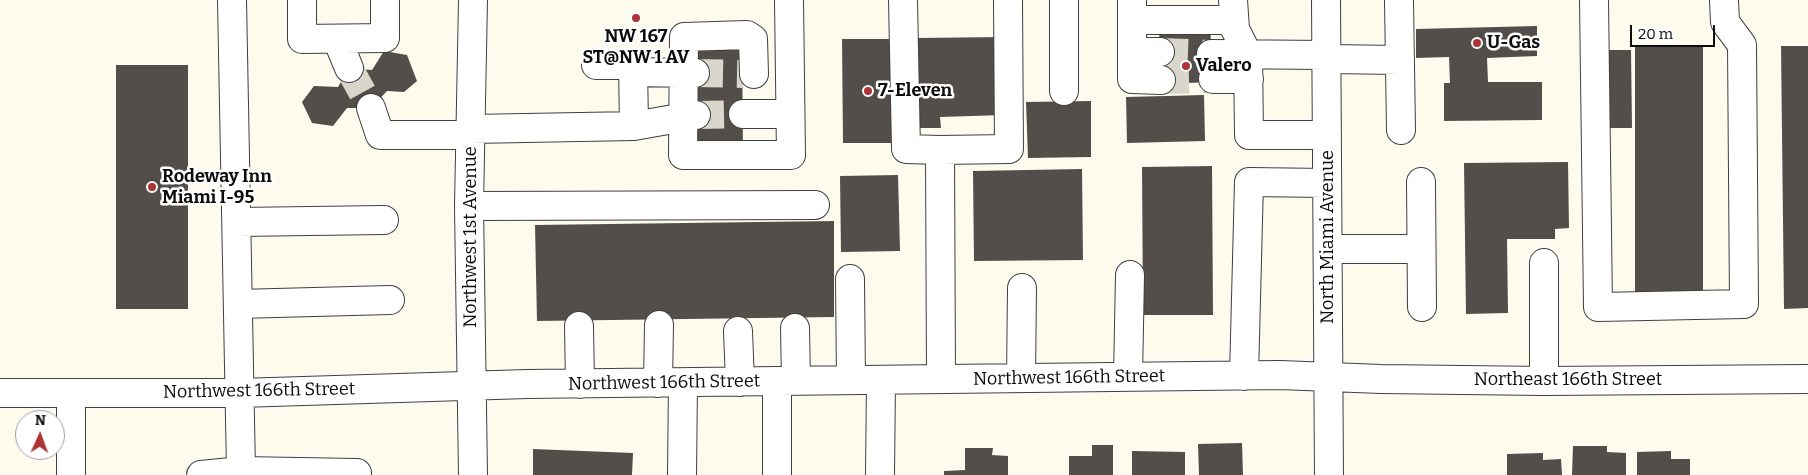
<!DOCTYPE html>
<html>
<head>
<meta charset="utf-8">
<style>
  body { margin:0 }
  #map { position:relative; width:1808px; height:475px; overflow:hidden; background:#fdfaee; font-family:Bitter,serif }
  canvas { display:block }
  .north { position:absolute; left:15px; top:410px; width:50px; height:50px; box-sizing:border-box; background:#fff; border:1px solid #9e9e9e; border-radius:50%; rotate:2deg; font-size:14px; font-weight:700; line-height:20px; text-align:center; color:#0c0c0c }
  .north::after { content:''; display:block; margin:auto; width:18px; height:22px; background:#ad3338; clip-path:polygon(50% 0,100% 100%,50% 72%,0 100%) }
  .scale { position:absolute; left:1630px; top:25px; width:85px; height:22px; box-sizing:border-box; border:2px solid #0c0c0c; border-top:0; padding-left:6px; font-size:15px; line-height:18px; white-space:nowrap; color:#0c0c0c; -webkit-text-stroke:4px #fff; paint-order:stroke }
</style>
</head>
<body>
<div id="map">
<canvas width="1808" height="475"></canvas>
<div class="north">N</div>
<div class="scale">20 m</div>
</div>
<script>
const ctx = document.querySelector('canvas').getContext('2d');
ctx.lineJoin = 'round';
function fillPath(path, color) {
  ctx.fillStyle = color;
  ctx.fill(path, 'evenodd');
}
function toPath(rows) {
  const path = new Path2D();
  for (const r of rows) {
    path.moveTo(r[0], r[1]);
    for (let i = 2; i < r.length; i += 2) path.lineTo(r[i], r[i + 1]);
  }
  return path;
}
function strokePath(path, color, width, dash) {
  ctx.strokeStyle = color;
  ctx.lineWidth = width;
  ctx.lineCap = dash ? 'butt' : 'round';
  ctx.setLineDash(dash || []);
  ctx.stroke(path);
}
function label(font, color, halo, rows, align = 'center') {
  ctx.font = font + ' Bitter,serif';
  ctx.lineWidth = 5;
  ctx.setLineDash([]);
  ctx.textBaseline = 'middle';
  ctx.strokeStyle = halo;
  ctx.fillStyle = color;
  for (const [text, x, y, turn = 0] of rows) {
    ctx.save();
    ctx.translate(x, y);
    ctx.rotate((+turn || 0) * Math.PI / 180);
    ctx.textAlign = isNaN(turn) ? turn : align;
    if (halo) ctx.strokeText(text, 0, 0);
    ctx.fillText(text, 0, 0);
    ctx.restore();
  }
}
const building = toPath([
  [1210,24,1213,82,1161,84,1159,26],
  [1537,26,1537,56,1487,58,1488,82,1542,82,1542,120,1444,121,1444,83,1450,83,1449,57,1416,58,1416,29],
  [1003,37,1004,115,940,117,941,128,918,128,917,38],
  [842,39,893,39,894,143,843,143],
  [695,40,742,40,743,152,696,152],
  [1781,46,1808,46,1808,308,1784,309],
  [1635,47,1703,47,1703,296,1635,296],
  [1607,50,1631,50,1632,128,1607,128],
  [384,51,407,55,417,81,404,92,387,91,371,108,347,108,333,126,312,123,302,102,314,86,338,87,349,68,372,70],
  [116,65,188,65,188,309,116,309],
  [1204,95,1205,141,1127,143,1126,97],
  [1091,101,1091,157,1028,158,1026,102],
  [1568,162,1569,228,1555,229,1555,239,1507,239,1508,313,1466,314,1464,163],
  [1212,166,1213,315,1143,315,1142,167],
  [1082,169,1083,260,974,261,973,171],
  [898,175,900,251,841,252,840,176],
  [834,221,834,317,537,321,535,225],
  [1242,443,1243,475,1199,475,1198,444],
  [1092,445,1113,445,1113,475,1069,475,1069,456,1092,456],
  [1573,446,1607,446,1607,452,1626,453,1626,475,1572,475],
  [965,448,993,448,992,455,1008,456,1008,475,944,475,944,471,965,470],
  [533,449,633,453,632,475,533,475],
  [1132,451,1185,452,1185,475,1132,475],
  [1671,451,1671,459,1690,459,1690,475,1637,475,1637,452],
  [1543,453,1543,460,1561,459,1562,475,1507,475,1507,454]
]);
const minorTunnel = toPath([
  [1160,52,1211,54],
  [349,68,371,108],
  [695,73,743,74],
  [1161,80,1213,79],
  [696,115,743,114]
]);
const minor = toPath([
  [232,0,241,471],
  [302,0,302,39,385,38,385,0],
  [473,0,469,206,473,475],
  [903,0,906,149,940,150],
  [1064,0,1064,91],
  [1132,0,1132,79,1161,80],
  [1233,0,1235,29,1248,55,1249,135,1327,135],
  [1326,0,1329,475],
  [1399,0,1401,130],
  [1594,0,1598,307,1744,304,1742,45,1725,22,1724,0],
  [1132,20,1234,20],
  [337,39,349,68],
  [1132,52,1160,52],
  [1211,54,1327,55],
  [1327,59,1400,60],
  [596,65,633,65,634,126],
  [633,72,695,73],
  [754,74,753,39,747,35,684,37,683,155,791,155,789,0],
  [1213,79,1249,79],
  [371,108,380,135,471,135],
  [743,114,790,114],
  [471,129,634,126,696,115],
  [1421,182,1422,307],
  [469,206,815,205],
  [237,222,384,220],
  [1328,249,1421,249],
  [850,279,851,380],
  [238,304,390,300],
  [579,326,580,384],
  [795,328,796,381],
  [738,331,740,382],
  [1244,376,1249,182,1327,183],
  [1128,377,1130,275],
  [1021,378,1022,288],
  [941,379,940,150,1009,149,1008,0],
  [1544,381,1544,263],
  [658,383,659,325],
  [0,393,240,393,527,384,1280,375,1381,379,1544,381,1808,379],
  [71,475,71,393],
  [201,475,241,471,357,473,357,475],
  [682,475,683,383],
  [777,475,777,381],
  [880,475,881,380]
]);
const markers = [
  [636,18,5,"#ad3338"],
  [1477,43,5,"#ad3338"],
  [1186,66,5,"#ad3338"],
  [868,91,5,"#ad3338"],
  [152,187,5,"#ad3338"]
];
const poiNames = [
  ["NW 167",636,37,"center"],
  ["ST@NW 1 AV",636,58,"center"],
  ["U-Gas",1487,43],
  ["Valero",1196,66],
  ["7-Eleven",878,91],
  ["Rodeway Inn",162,177],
  ["Miami I-95",162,198]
];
const streetNames = [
  ["Northwest 1st Avenue",471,237,-90],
  ["North Miami Avenue",1328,237,-90],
  ["Northwest 166th Street",1069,378,-1],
  ["Northeast 166th Street",1568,380],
  ["Northwest 166th Street",664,383,-1],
  ["Northwest 166th Street",259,391,-1]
];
fillPath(building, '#544e4a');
strokePath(minorTunnel, '#d9d6cc', 28, [28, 14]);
strokePath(minor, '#3f3f3f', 30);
strokePath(minor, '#fff', 28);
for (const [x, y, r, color] of markers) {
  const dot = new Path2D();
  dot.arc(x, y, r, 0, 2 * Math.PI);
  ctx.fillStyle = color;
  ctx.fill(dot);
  strokePath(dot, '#fff', 2);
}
label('bold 18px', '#0c0c0c', '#fff', poiNames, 'left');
label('18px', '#0c0c0c', '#fff', streetNames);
</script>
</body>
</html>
